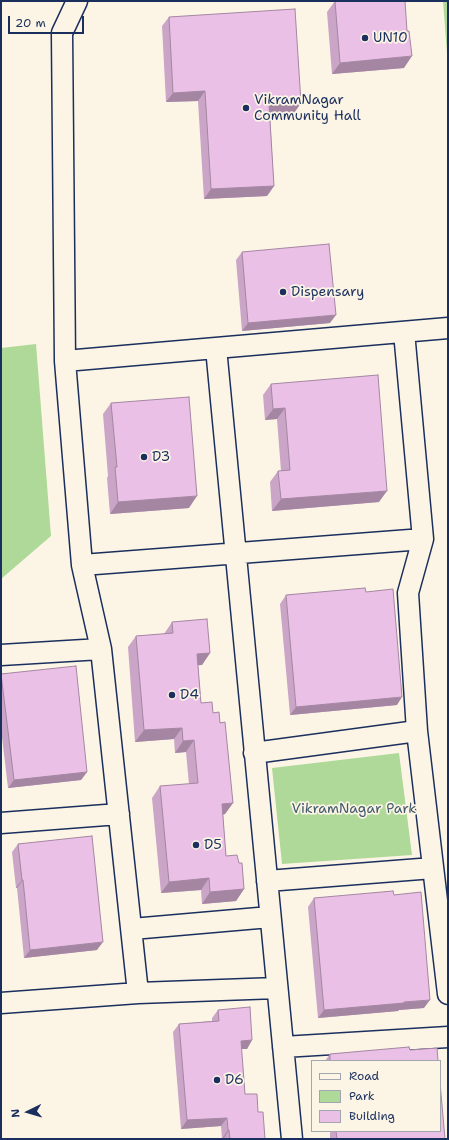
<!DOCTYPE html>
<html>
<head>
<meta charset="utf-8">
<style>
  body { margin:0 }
  #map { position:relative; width:449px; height:1140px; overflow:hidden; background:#fcf5e5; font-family:"Shantell Sans",sans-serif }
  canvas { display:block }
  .frame { position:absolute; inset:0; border:2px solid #1b2f5e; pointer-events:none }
  .legend { position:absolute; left:311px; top:1060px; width:130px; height:72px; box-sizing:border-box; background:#fcf5e5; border:1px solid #a2a6af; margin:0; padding:5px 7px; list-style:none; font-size:12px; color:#1b2f5e }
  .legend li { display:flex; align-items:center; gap:8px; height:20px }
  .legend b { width:20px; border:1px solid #a2a6af }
  .north { position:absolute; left:8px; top:1092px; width:40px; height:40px; -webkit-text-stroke:3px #fcf5e5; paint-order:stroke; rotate:265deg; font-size:11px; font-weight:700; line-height:16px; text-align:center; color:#1b2f5e }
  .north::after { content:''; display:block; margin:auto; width:14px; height:18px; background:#1b2f5e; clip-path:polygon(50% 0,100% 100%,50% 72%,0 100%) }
  .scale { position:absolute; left:8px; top:16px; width:76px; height:18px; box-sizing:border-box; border:2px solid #1b2f5e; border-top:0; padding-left:5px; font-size:12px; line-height:14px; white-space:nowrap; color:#1b2f5e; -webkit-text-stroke:3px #fcf5e5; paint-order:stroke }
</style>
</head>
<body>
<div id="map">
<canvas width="449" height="1140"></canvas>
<div class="frame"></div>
<ul class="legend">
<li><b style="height:5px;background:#fcf5e5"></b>Road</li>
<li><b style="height:11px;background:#aed998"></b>Park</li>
<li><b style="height:11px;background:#ebc0e7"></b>Building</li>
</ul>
<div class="north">N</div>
<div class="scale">20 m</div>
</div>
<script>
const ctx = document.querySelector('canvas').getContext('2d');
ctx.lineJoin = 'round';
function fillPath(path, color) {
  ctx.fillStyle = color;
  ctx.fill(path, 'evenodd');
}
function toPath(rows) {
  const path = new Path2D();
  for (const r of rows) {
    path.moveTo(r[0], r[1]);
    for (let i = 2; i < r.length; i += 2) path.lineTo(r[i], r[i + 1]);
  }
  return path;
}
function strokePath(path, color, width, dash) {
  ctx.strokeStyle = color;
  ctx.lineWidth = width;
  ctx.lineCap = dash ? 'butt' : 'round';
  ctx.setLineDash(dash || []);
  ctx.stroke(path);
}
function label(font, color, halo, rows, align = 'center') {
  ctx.font = font + ' "Shantell Sans",sans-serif';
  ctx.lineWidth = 3.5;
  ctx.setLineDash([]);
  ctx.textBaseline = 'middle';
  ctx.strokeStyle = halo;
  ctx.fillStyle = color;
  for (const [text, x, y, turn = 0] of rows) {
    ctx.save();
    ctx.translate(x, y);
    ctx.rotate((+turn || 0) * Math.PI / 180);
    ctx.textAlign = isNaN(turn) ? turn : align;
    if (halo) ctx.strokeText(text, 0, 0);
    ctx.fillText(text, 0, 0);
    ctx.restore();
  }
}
const green = toPath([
  [443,1,448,1,448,66],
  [36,344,51,536,1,579,1,348],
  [399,753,412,855,282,864,272,768]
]);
const minor = toPath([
  [77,1,62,33,65,361,82,565],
  [404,332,423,539,408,593,417,731,448,994],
  [216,348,292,1139],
  [65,361,448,328],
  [1,655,101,649],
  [254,753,417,731],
  [1,823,119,814],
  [267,881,433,868],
  [132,929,270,917],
  [138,993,101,649,82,565,423,539],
  [1,1003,138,993,277,988],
  [283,1047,448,1037]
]);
const wall = toPath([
  [335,1,404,68,332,74,327,12],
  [169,17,301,103,294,113,270,114,274,186,267,196,204,199,198,101,166,102,162,26],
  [242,252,330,323,242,331,236,260],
  [271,384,379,502,272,511,270,482,278,471,281,471,277,419,265,420,263,395],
  [111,403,189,508,110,514,107,478,108,476,103,414],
  [366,592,397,705,290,715,280,604,286,595],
  [172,622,210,653,202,665,198,665,201,703,213,713,220,723,233,803,225,814,223,815,226,856,239,863,244,889,236,901,202,904,201,890,161,893,152,798,160,786,189,784,186,752,175,753,174,739,135,742,128,647,136,636,164,634],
  [1,674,87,772,81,780,8,788,1,729],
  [18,844,97,950,24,958,17,888,16,888,12,852],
  [394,895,424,1008,399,1010,398,1011,318,1018,308,907,314,898],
  [218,1010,252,1040,247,1049,241,1049,245,1094,258,1112,265,1139,222,1139,221,1126,181,1129,173,1032,179,1024,212,1021,212,1018],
  [410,1050,438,1061,325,1061,330,1054],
  [330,1131,440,1131,445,1139,330,1139]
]);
const shadedWall = toPath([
  [412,56,404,68,332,74,340,63],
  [205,91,198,101,166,102,173,93],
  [301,103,294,113,262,115,269,105],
  [274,186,267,196,204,199,211,189],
  [336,315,330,323,242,331,248,323],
  [285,408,277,419,265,420,273,409],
  [387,491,379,502,272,511,281,499],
  [197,496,189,508,110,514,118,502],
  [210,653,202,665,189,666,197,654],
  [402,697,397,705,290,715,296,707],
  [182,728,174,739,135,742,144,730],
  [194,740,186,752,175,753,183,741],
  [87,772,81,780,8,788,14,780],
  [233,803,225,814,214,816,222,804],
  [209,878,201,890,161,893,169,882],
  [22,880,23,880,17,888,16,888],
  [244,889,236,901,202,904,210,892],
  [103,942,97,950,24,958,30,950],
  [430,1000,424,1008,399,1010,398,1011,318,1018,324,1010],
  [252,1040,247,1049,235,1049,241,1041],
  [227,1118,221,1126,181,1129,187,1120],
  [228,1130,229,1130,224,1138,222,1139]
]);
const building = toPath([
  [335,1,405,1,407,31,409,31,412,56,340,63,335,1],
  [295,9,301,103,269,105,274,186,211,189,205,91,173,93,169,17,295,9],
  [329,244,336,315,248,323,242,252,329,244],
  [378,375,387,491,281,499,278,471,290,470,285,408,273,409,271,384,378,375],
  [189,397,197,496,118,502,115,467,117,467,111,403,189,397],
  [365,588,366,592,393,589,402,697,296,707,286,595,365,588],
  [207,619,210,653,197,654,201,703,212,702,213,713,219,712,220,723,225,722,233,803,222,804,226,856,237,855,239,863,242,863,244,889,210,892,209,878,169,882,160,786,198,783,194,740,183,741,182,728,144,730,136,636,173,633,172,622,207,619],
  [76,666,87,772,14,780,1,674,76,666],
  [92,836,103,942,30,950,23,880,22,880,18,844,92,836],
  [393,891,394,895,421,892,430,1000,404,1002,404,1003,324,1010,314,898,393,891],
  [250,1007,252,1040,241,1041,245,1094,257,1094,258,1112,263,1112,265,1139,230,1139,229,1130,228,1130,227,1118,187,1120,179,1024,219,1021,218,1010,250,1007],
  [409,1047,410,1050,437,1048,438,1061,330,1061,330,1054,409,1047],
  [440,1082,445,1139,337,1139,336,1131,440,1131,440,1082]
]);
const markers = [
  [365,38,4,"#1b2f5e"],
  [246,108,4,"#1b2f5e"],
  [283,292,4,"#1b2f5e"],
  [144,457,4,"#1b2f5e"],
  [172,695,4,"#1b2f5e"],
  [196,845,4,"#1b2f5e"],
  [217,1080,4,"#1b2f5e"]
];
const poiNames = [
  ["UN10",373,38],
  ["VikramNagar",254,100],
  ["Community Hall",254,116],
  ["Dispensary",291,292],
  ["D3",152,457],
  ["D4",180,695],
  ["D5",204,845],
  ["D6",225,1080]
];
const parkNames = [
  ["VikramNagar Park",354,809]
];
fillPath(green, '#aed998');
strokePath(minor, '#1b2f5e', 23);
strokePath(minor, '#fcf5e5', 20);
fillPath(wall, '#caa5c7');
fillPath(shadedWall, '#a486a2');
fillPath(building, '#ebc0e7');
strokePath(building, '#a486a2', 1);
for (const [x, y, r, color] of markers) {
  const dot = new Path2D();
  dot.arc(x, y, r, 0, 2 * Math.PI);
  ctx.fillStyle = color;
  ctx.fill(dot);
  strokePath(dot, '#fcf5e5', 1.5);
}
label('14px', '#1b2f5e', '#fcf5e5', poiNames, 'left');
label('14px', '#405a6c', '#fcf5e5', parkNames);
</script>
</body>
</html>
